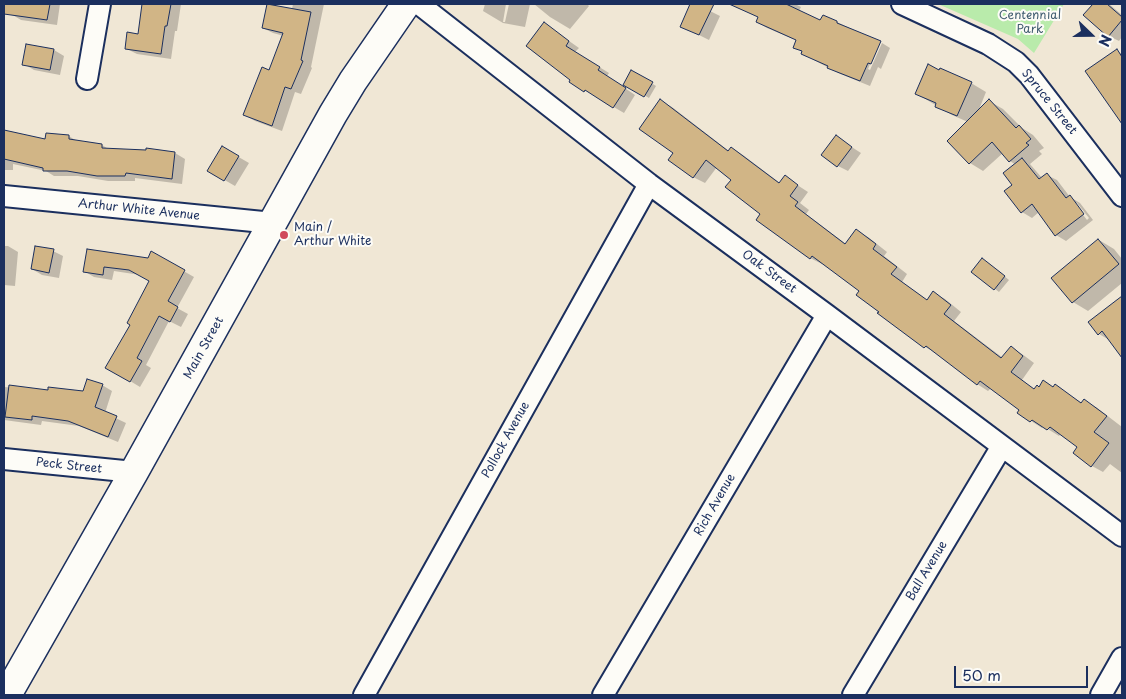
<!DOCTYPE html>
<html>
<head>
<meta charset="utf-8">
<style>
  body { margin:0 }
  #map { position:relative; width:1126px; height:699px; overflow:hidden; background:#f0e7d5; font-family:"Playpen Sans",sans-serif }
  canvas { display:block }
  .frame { position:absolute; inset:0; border:5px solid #1b2f5e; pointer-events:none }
  .north { position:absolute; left:1066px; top:10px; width:50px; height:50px; -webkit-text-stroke:4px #fdfcf7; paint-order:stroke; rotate:112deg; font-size:14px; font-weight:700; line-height:20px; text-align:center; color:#1b2f5e }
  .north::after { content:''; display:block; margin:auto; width:18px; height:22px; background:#1b2f5e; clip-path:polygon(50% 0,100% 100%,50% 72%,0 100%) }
  .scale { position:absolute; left:954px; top:666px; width:134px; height:22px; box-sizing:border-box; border:2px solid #1b2f5e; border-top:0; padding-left:6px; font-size:15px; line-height:18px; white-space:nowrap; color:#1b2f5e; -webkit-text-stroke:4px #fdfcf7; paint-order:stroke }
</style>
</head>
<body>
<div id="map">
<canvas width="1126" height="699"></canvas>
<div class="frame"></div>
<div class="north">N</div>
<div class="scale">50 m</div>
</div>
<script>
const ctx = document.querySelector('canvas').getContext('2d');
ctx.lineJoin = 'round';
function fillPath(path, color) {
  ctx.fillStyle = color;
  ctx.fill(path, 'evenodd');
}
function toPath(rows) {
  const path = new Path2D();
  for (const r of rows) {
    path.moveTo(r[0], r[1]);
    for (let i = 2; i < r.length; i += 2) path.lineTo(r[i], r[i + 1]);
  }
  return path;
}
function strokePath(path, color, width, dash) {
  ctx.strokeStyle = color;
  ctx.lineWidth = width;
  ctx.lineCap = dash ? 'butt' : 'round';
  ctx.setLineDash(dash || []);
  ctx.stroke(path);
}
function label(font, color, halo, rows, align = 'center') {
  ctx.font = font + ' "Playpen Sans",sans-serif';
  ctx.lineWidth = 4;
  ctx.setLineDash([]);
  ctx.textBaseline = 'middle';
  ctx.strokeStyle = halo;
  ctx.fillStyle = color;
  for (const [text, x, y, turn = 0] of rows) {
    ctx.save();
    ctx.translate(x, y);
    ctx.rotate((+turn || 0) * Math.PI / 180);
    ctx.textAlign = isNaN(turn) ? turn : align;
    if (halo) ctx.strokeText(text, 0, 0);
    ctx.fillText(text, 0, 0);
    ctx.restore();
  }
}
const green = toPath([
  [938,4,1064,4,1034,53,1018,39]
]);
const shadow = toPath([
  [12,4,60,4,57,25,21,20,11,14],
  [144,4,181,4,177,31,175,31,171,59,137,54,127,49,139,35],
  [269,4,292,9,293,4,324,4,311,67,312,68,301,94,295,92,282,131,255,121,245,115,269,71,284,36,273,33,263,28],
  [485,4,506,4,503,22,505,22,509,4,530,4,525,27,503,23,483,11],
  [534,4,587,4,589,6,570,29,550,17],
  [692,4,696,4,720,16,709,40,681,26],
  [729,4,795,4,801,7,799,11,821,22,837,22,879,42,868,69,870,70,882,43,890,48,881,69,878,67,870,86,838,73,803,54,803,52,795,47,798,41,767,28,757,22,759,17],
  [1095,4,1109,4,1122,15,1122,37,1119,41,1109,36,1085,15],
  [545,24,579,48,575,52,609,73,607,76,635,95,624,113,571,82,572,80],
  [54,50,64,56,60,75,34,70,24,64],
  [1117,51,1122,54,1122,122,1087,72],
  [632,71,656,86,649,98,625,84],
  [971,83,986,92,978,112,989,101,1003,109,1022,128,1033,135,1044,148,1039,151,1042,154,1030,164,1042,178,1047,175,1057,180,1070,197,1080,203,1093,220,1066,241,1056,235,1039,212,1032,218,1022,212,1016,165,1010,161,1003,153,983,171,970,163,968,122,952,115,917,94],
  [1074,203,1077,203,1089,218,1087,220],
  [660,101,672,107,729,151,732,148,743,155,780,183,785,177,808,192,800,203,809,210,806,214,846,244,856,231,868,237,887,252,884,256,907,274,902,282,928,301,934,293,945,299,961,312,954,321,1003,358,1011,348,1022,354,1034,363,1022,380,1035,390,1054,388,1055,386,1082,403,1084,401,1096,407,1122,427,1122,473,1110,464,1103,472,1092,466,1075,453,1079,447,1061,433,1059,436,1043,426,1042,428,1031,421,1021,409,991,388,988,391,977,384,936,353,925,347,861,291,823,263,822,264,810,258,762,213,733,179,717,167,705,183,693,177,675,152],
  [4,131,46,141,47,135,69,136,78,142,102,145,110,150,147,152,148,150,175,153,185,159,182,184,135,178,135,181,108,181,78,176,54,176,46,171,13,164,13,170,4,170],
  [836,137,861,153,848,171,838,166],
  [223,148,249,163,235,186,209,171],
  [1099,240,1114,249,1122,259,1122,283,1088,311,1073,302,1053,278],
  [4,246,8,246,18,252,15,286,4,285],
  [88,250,148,259,152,253,194,277,177,308,188,314,181,327,169,321,146,365,151,368,140,387,107,367,131,324,151,281,140,275,114,271,112,280,94,277,84,271],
  [53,251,63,256,59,278,42,275,32,269],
  [987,262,1009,280,999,292,973,272],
  [1122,297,1122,356,1111,341,1099,334,1090,322],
  [102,385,112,391,105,413,126,423,118,442,79,426,42,421,41,425,4,420,4,387,84,393]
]);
const building = toPath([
  [4,4,50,4,47,20,4,14,4,4],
  [142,4,171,4,167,26,165,26,161,54,125,49,127,32,138,34,142,4],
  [267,4,311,12,301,60,303,61,291,89,285,87,272,126,243,115,262,67,269,70,283,33,262,28,267,4],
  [690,4,714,4,699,35,680,27,690,4],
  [729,4,786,4,820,20,823,15,837,21,837,23,881,41,871,64,868,63,860,81,827,68,828,66,801,54,802,51,793,48,796,40,756,22,758,17,729,4],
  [1093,4,1107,4,1122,17,1122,20,1108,37,1083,15,1093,4],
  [544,22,569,41,566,46,600,67,598,70,626,88,613,108,585,90,584,92,569,82,570,80,526,46,544,22],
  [26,44,54,49,50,70,22,65,26,44],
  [1117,49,1122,57,1122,124,1085,71,1117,49],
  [928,64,939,70,940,68,972,82,957,116,935,107,936,103,915,94,928,64],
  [631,70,653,82,644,97,623,85,631,70],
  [660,99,728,151,731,147,779,183,785,175,798,185,790,196,798,202,795,206,845,244,856,229,876,244,873,249,897,267,891,274,927,300,933,291,951,305,944,314,1001,358,1011,346,1023,356,1011,372,1034,389,1037,385,1039,387,1043,380,1053,387,1055,384,1081,403,1084,399,1107,416,1094,432,1109,443,1091,467,1073,453,1077,447,1050,427,1047,430,1032,420,1030,422,1017,413,1019,410,980,381,977,385,926,346,924,348,877,313,879,312,856,295,859,291,812,256,810,259,756,220,760,214,725,187,731,180,706,160,693,178,668,160,673,153,639,129,660,99],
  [989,99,1016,128,1019,125,1031,139,1026,143,1029,145,1009,162,992,142,969,164,947,141,989,99],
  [4,130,45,139,46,133,69,135,69,139,102,144,102,148,146,150,146,148,175,152,172,179,126,173,125,176,97,176,67,171,43,171,43,168,4,159,4,130],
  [836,135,852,147,837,167,821,155,836,135],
  [222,146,239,156,224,181,207,171,222,146],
  [1022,158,1039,179,1047,173,1066,198,1070,195,1084,214,1055,236,1032,204,1021,213,1004,191,1012,185,1003,173,1022,158],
  [1098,239,1119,264,1072,303,1051,278,1098,239],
  [35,246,54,249,49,273,31,269,35,246],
  [87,249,148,258,151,251,185,270,168,301,178,307,170,322,159,316,137,358,142,361,130,382,105,368,130,325,127,323,149,281,129,270,104,267,103,275,83,272,87,249],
  [982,258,1005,276,994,290,971,272,982,258],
  [1122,296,1122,358,1102,331,1098,335,1088,322,1122,296],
  [87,379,103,384,95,407,117,416,108,437,68,421,32,416,32,420,5,417,9,385,48,390,48,387,83,391,87,379]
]);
const street = toPath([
  [419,4,649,184,827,315,1122,536],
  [902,4,988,44,1016,62,1029,75,1122,196],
  [87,79,100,4],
  [4,196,273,223],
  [4,459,134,472],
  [364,695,649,184],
  [603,695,827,315],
  [853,695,1002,446],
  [1101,695,1122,658]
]);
const secondary = toPath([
  [7,695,134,472,333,114,353,81,406,4]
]);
const markers = [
  [284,235,5,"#d1495b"]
];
const parkNames = [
  ["Centennial",1030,16],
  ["Park",1030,30]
];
const streetNames = [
  ["Spruce Street",1049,102,51],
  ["Arthur White Avenue",139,210,6],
  ["Oak Street",769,272,36],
  ["Main Street",204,348,-61],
  ["Pollock Avenue",506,440,-61],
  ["Peck Street",69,466,6],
  ["Rich Avenue",715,505,-60],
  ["Ball Avenue",927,571,-59]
];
const poiNames = [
  ["Main /",294,228],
  ["Arthur White",294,242]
];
fillPath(green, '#b9ebab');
fillPath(shadow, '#0003');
fillPath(building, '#d1b586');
strokePath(building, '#1b2f5e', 1);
strokePath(street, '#1b2f5e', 24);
strokePath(secondary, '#1b2f5e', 31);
strokePath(street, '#fdfcf7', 20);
strokePath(secondary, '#fdfcf7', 28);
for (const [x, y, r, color] of markers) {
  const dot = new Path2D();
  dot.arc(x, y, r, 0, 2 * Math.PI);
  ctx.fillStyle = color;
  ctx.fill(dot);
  strokePath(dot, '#fdfcf7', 2);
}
label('12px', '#425e71', '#fdfcf7', parkNames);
label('12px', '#1b2f5e', '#fdfcf7', streetNames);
label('12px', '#1b2f5e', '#fdfcf7', poiNames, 'left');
</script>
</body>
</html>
